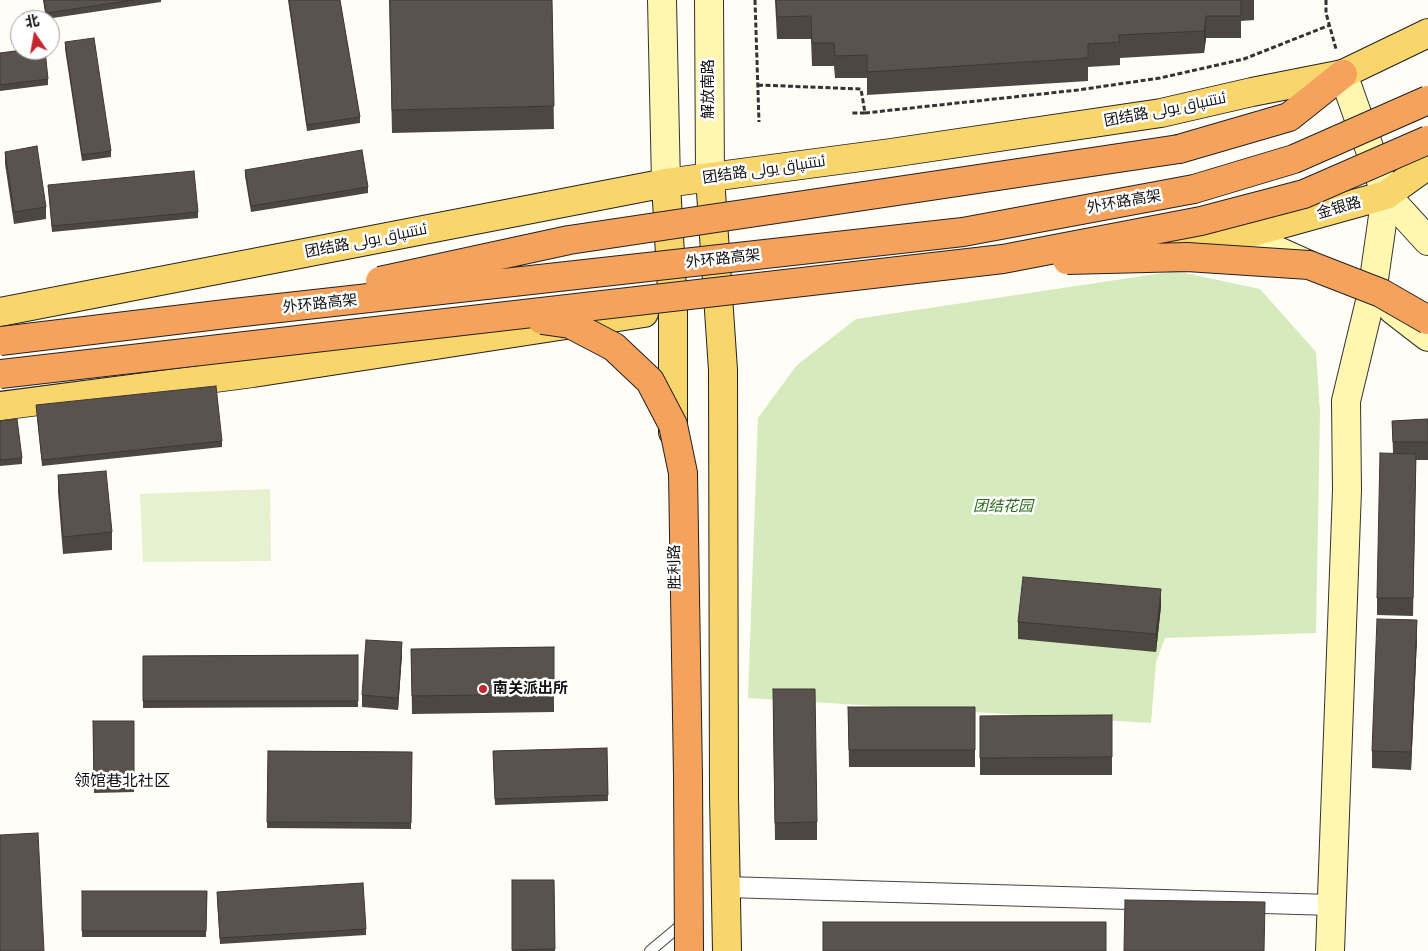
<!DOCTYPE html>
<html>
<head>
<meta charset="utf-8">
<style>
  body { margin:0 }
  #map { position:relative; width:1428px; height:951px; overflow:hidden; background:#fffdf5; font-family:"Roboto Serif","Noto Sans SC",serif }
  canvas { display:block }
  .north { position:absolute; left:10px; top:10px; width:50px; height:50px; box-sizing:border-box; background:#fff; border:1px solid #a0a0a0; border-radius:50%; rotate:348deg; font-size:14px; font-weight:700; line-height:20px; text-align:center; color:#111 }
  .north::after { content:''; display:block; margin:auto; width:18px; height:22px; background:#c4262e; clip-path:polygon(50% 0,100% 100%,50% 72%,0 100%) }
</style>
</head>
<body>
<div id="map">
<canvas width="1428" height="951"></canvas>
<div class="north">北</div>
</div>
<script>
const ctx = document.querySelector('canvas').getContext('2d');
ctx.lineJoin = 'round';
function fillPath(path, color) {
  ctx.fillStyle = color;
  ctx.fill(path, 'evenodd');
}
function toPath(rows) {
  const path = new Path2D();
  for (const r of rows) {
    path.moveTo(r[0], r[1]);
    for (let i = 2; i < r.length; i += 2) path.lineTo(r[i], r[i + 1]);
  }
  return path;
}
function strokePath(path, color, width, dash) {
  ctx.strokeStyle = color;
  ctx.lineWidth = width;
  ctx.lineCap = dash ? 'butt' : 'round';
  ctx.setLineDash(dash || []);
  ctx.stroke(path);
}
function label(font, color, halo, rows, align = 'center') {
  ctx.font = font + ' "Roboto Serif",Cairo,"Noto Sans SC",serif';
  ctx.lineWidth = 5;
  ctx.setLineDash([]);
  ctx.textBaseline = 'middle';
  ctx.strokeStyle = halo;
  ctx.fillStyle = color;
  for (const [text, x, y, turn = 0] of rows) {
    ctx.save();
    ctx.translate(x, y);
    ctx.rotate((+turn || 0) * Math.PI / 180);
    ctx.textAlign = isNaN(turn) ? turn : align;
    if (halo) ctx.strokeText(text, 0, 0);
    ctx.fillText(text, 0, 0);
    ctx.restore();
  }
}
const green = toPath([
  [1176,271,1260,289,1316,352,1320,412,1316,633,1165,638,1156,662,1151,723,748,698,758,418,797,365,856,319]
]);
const pitch = toPath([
  [270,489,271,561,143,562,140,494]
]);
const path = toPath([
  [755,0,759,122],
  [1326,0,1326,13,1336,49],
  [758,85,861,89,865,113,852,113],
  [865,113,1078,90,1160,78,1244,59,1330,25]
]);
const lane = toPath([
  [650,951,681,925]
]);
const street = toPath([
  [726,887,1331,905]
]);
const secondary = toPath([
  [662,0,666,183],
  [709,0,710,177],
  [1343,74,1386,195,1428,241],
  [1242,235,1307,264],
  [1393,310,1428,337],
  [1330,951,1347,490,1346,401,1372,293,1386,195]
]);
const primary = toPath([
  [710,177,723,370,724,796,727,951],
  [666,183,673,308,673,432],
  [1127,245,1242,235,1386,195,1428,165],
  [0,312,666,183,891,153,1161,113,1252,92,1343,74,1428,33],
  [0,406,253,373,644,313]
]);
const highway = toPath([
  [1179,149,1289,117,1343,74]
]);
const highwayBridge = toPath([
  [1067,260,1187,257,1309,265,1381,293,1428,320],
  [380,281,569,240,1179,149],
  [542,320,570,324,614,347,650,381,673,425,683,473,688,776,689,951],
  [0,341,234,313,963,232,1194,189,1294,159,1428,100],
  [0,374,1003,259,1201,221,1304,194,1428,140]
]);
const wall = toPath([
  [43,0,161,0,161,2,46,19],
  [288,0,340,0,360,117,360,123,307,131],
  [389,0,552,0,554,129,392,133],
  [775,0,1254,0,1254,20,1241,21,1241,38,1206,38,1204,53,1120,58,1120,65,1088,67,1088,81,867,95,867,78,835,78,834,66,812,66,811,39,777,39],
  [65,42,111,151,111,157,82,161,65,49],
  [0,53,48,79,48,85,0,91],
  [5,152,46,207,46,219,14,224,5,164],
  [245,170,368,187,368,193,251,212,245,176],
  [48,185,198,212,198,218,52,232],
  [36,405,222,441,222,447,42,466],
  [1428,419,1428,460,1416,460,1413,616,1377,615,1377,598,1393,453,1392,421],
  [0,421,22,458,22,464,0,466],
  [58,475,112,532,112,550,63,554,58,492],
  [1161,606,1156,652,1018,639,1018,622],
  [1417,638,1411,770,1372,768,1372,751],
  [554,647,554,712,412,714,411,649],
  [402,654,398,710,362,707,362,695],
  [358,655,358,707,143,708,143,656],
  [773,707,817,822,817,840,775,840],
  [848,707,975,707,975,767,849,767],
  [1112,715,1112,775,980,775,980,716],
  [93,721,134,721,134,792,94,793],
  [607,748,608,801,495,805,493,751],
  [268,751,412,752,411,829,267,828],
  [512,880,554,880,555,951,512,951],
  [82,891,207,891,206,937,82,937],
  [217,898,366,929,366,935,220,944]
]);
const shadedWall = toPath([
  [1206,16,1206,38,1204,53,1204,31],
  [1161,589,1161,606,1156,652,1156,634],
  [1417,620,1417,638,1411,770,1411,752],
  [402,642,402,654,398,710,398,698]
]);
const building = toPath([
  [44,0,134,0,46,13,44,0],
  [289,0,340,0,360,117,307,125,289,0],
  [390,0,552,0,554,106,392,110,390,0],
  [776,0,1241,0,1241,16,1206,16,1204,31,1118,35,1120,42,1088,44,1088,58,867,72,867,55,835,56,834,43,812,43,811,16,777,17,776,0],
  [94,38,111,151,82,155,65,42,94,38],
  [23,50,45,50,48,79,0,85,0,53,23,50],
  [37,146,46,207,14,212,5,152,37,146],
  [362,150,368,187,251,206,245,170,362,150],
  [194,171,198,212,52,226,48,185,194,171],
  [216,386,222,441,42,460,36,405,216,386],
  [17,419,22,458,0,460,0,421,17,419],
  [1428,419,1428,442,1393,442,1392,421,1428,419],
  [1380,453,1416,454,1413,598,1377,598,1380,453],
  [106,471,112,532,63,537,58,475,106,471],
  [1023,577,1161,589,1156,634,1018,622,1023,577],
  [1377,619,1417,620,1411,752,1372,751,1377,619],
  [366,640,402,642,398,698,362,695,366,640],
  [554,647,554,694,412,696,411,649,554,647],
  [358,655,358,701,143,701,143,656,358,655],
  [773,689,815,689,817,822,775,823,773,689],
  [848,707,975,707,975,750,849,750,848,707],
  [1112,715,1112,757,980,758,980,716,1112,715],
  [93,721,134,721,134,786,94,787,93,721],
  [607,748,608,795,495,799,493,751,607,748],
  [268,751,412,752,411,823,267,822,268,751],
  [38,833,44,951,0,951,0,835,38,833],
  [512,880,554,880,555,949,512,950,512,880],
  [363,883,366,929,220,938,217,892,363,883],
  [82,891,207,891,206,931,82,931,82,891],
  [1125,900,1265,902,1264,951,1124,951,1125,900],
  [823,922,1106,922,1106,951,823,951,823,922]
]);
const markers = [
  [483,689,5,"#c4262e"]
];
const streetNames = [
  ["解放南路",709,89,-90],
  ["团结路 ئىتتىپاق يولى",1165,110,-11],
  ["团结路 ئىتتىپاق يولى",764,170,-8],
  ["外环路高架",1124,202,-10],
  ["金银路",1339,208,-16],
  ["团结路 ئىتتىپاق يولى",366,241,-11],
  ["外环路高架",723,259,-6],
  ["外环路高架",320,304,-6],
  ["胜利路",675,567,-91]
];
const parkNames = [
  ["团结花园",1003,507]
];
const poiNames = [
  ["南关派出所",493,689]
];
const neighbourhoodNames = [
  ["领馆巷北社区",122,781]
];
fillPath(green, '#d5ebbd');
fillPath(pitch, '#e6f2cf');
strokePath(lane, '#444', 12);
strokePath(street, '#444', 22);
strokePath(secondary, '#333', 30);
strokePath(primary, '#222', 30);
strokePath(highway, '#222', 30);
strokePath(path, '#333', 3, [5, 2.5]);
strokePath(lane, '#fff', 10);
strokePath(street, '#fff', 20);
strokePath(secondary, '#fff6b0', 28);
strokePath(primary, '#f9d66b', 28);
strokePath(highway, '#f5a25d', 28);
strokePath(highwayBridge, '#222', 30, []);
strokePath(highwayBridge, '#f5a25d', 28);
fillPath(wall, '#4d4742');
fillPath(shadedWall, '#3f3936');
fillPath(building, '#5a524d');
strokePath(building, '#3f3936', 1);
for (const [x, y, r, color] of markers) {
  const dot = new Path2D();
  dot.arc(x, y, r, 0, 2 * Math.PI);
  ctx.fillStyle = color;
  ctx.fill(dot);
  strokePath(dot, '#fff', 2);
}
label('15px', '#111', '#fff', streetNames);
label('italic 15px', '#2f6b1f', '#fff', parkNames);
label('bold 15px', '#111', '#fff', poiNames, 'left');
label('16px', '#111', '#fff', neighbourhoodNames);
</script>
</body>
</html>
